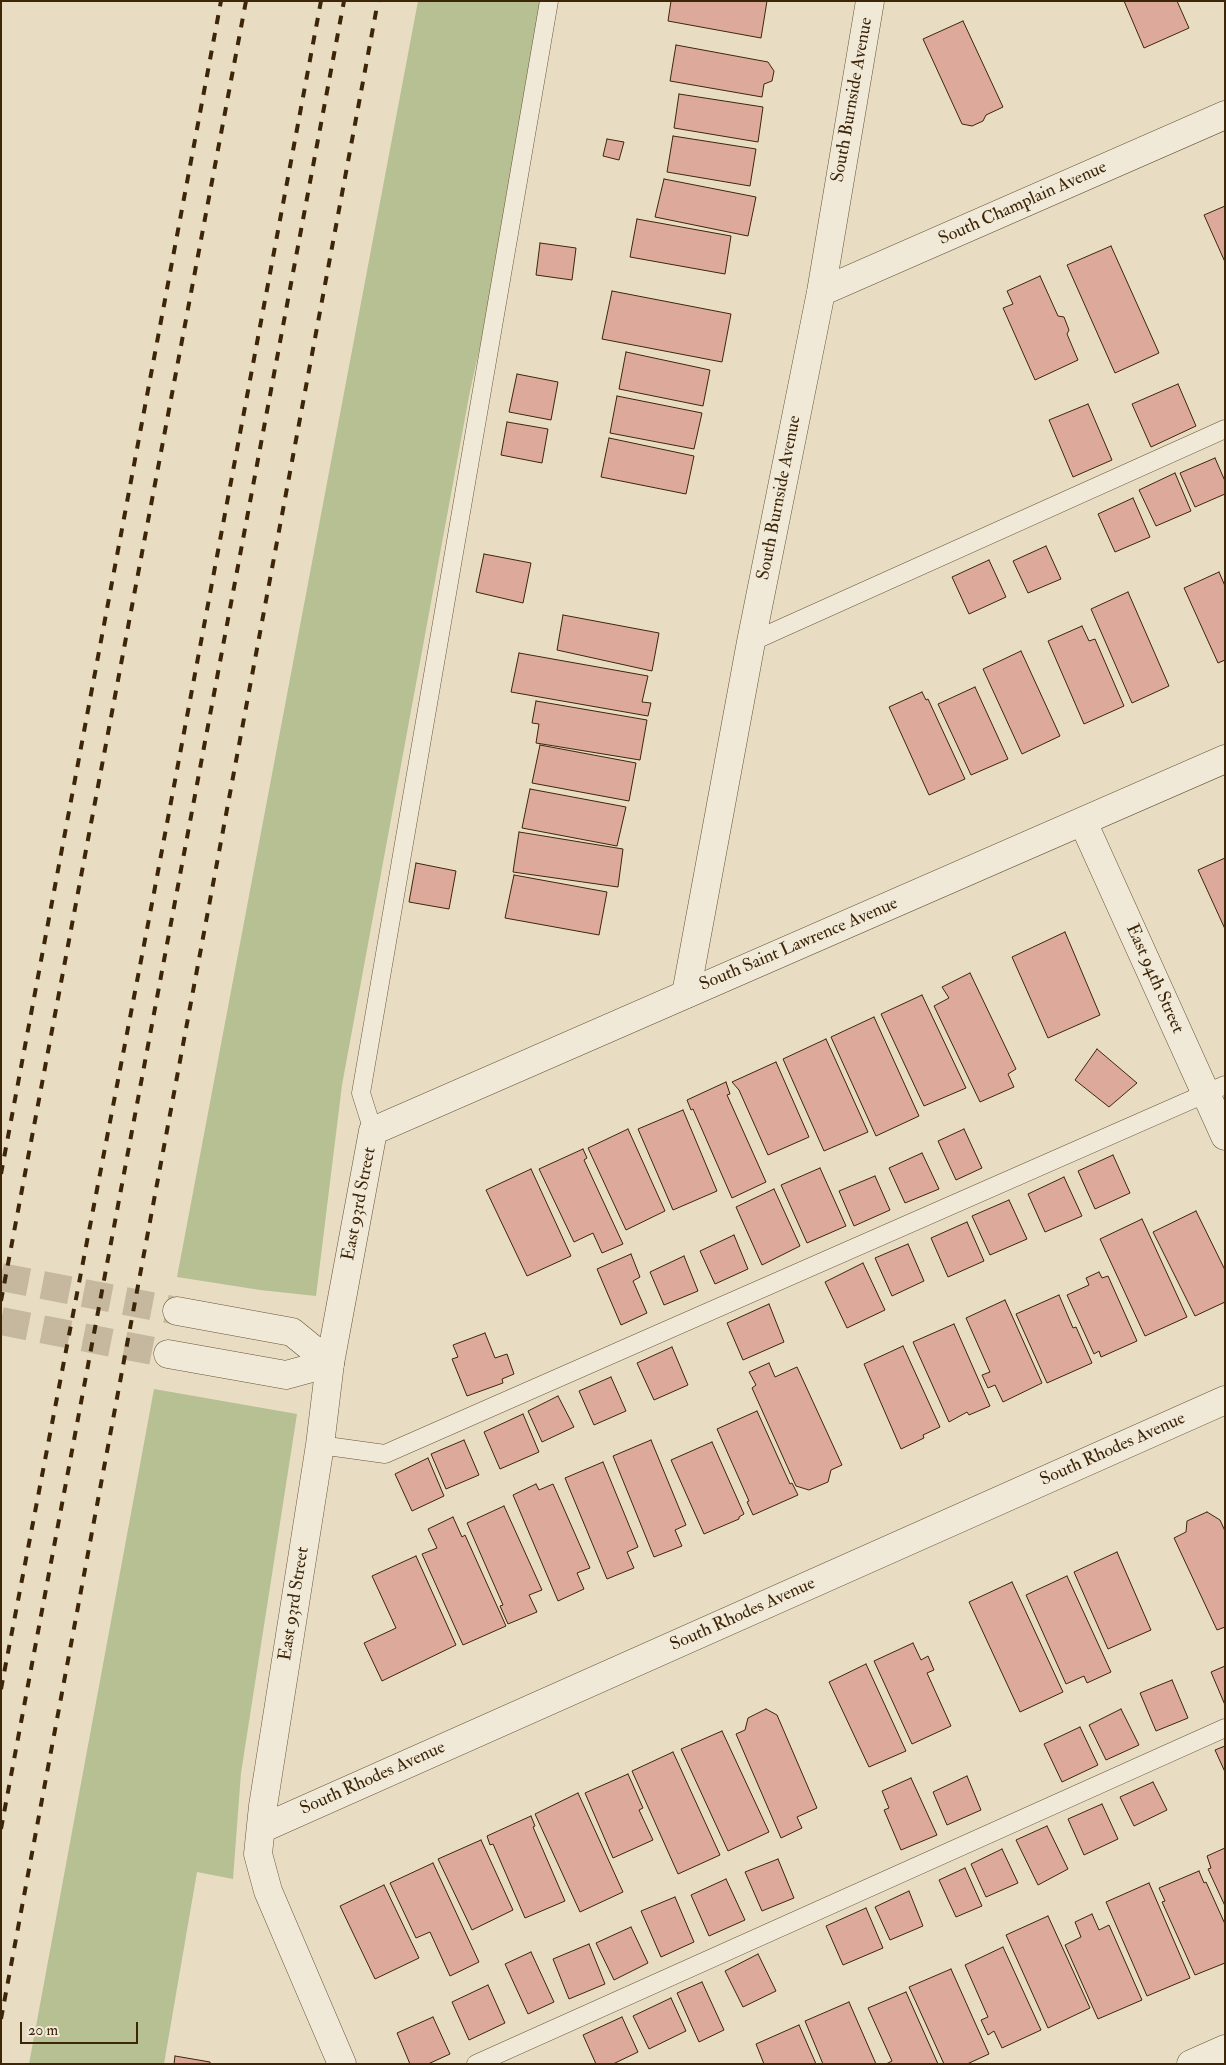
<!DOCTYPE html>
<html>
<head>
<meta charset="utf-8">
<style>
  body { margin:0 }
  #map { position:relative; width:1226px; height:2065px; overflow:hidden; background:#e8ddc3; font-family:"IM FELL Double Pica",serif }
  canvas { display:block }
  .frame { position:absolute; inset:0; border:2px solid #3d2608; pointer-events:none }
  .scale { position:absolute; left:20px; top:2022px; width:118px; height:22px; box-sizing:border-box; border:2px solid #3d2608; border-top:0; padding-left:6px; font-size:15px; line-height:18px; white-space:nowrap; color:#3d2608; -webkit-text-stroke:4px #f0e9d8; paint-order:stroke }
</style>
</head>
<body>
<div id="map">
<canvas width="1226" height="2065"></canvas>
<div class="frame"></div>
<div class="scale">20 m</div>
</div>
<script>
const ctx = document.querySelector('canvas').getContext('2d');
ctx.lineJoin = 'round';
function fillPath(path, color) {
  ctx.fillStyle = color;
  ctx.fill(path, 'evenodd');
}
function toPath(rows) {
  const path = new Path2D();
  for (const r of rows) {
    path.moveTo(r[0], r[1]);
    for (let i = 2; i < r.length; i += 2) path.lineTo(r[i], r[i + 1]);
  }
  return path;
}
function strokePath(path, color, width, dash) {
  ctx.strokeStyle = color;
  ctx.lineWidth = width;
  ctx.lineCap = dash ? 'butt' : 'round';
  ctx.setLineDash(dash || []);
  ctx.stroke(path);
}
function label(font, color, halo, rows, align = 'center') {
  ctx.font = font + ' "IM FELL Double Pica",serif';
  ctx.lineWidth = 4;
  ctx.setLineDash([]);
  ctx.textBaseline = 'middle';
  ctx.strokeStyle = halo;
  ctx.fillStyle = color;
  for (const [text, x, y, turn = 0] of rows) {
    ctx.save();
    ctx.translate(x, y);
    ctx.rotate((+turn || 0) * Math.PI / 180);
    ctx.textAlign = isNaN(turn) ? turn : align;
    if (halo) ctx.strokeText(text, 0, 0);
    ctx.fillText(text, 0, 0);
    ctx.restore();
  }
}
const green = toPath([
  [418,1,546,1,495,279,470,391,342,1085,316,1296,260,1290,177,1277],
  [154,1389,297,1414,241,1773,233,1879,197,1872,164,2064,29,2064]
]);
const building = toPath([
  [671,1,767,1,761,38,668,21,671,1],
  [1124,1,1177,1,1189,28,1144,48,1124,1],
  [963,21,1003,107,986,115,983,121,972,126,962,124,923,39,963,21],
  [676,45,768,62,774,71,772,81,764,84,762,97,670,81,676,45],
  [679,94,763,107,758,142,674,128,679,94],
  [673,136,756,149,750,186,667,172,673,136],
  [607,139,624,142,619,160,603,156,607,139],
  [664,179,756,197,748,236,655,217,664,179],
  [1225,206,1225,262,1204,215,1225,206],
  [637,219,731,236,725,274,630,257,637,219],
  [540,243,576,248,572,280,536,275,540,243],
  [1111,246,1159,353,1115,373,1067,265,1111,246],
  [1040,276,1058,316,1064,317,1069,330,1067,334,1078,360,1035,380,1003,308,1013,304,1007,291,1040,276],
  [612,291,731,314,722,362,602,339,612,291],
  [626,352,710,370,703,406,619,389,626,352],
  [517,374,558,382,551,420,509,412,517,374],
  [1178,384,1196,426,1151,447,1132,404,1178,384],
  [617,396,702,413,694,449,610,433,617,396],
  [1088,404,1112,460,1073,477,1049,420,1088,404],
  [507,422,548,429,542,463,501,455,507,422],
  [609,438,694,456,686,494,601,477,609,438],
  [1215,458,1225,481,1225,494,1195,507,1180,473,1215,458],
  [1175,473,1191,511,1156,526,1139,490,1175,473],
  [1133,498,1150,537,1115,552,1098,514,1133,498],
  [1046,546,1061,579,1028,593,1013,561,1046,546],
  [484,554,531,563,523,603,476,592,484,554],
  [989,560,1006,597,969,614,952,577,989,560],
  [1219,572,1225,586,1225,660,1218,663,1184,588,1219,572],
  [1128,592,1169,686,1132,703,1091,609,1128,592],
  [563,615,659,633,652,671,557,650,563,615],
  [1082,626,1089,641,1095,639,1124,706,1084,724,1048,641,1082,626],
  [1021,651,1060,736,1022,754,983,669,1021,651],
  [519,653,648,676,642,702,651,703,648,716,511,692,519,653],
  [975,687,1008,759,971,775,938,704,975,687],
  [922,692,926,700,928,699,965,779,929,795,889,707,922,692],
  [536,701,647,720,640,760,536,743,539,724,532,723,536,701],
  [540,745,636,763,629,801,532,783,540,745],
  [530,789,626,807,617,846,522,828,530,789],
  [519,832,623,849,618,887,513,872,519,832],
  [1225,858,1225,929,1198,870,1225,858],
  [416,863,456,871,449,909,409,902,416,863],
  [514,875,607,892,599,935,505,918,514,875],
  [1065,932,1100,1015,1048,1038,1012,957,1065,932],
  [970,973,1016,1069,1008,1074,1014,1087,980,1102,934,1006,949,998,942,987,970,973],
  [922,995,966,1088,924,1106,881,1014,922,995],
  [874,1017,919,1116,876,1136,831,1037,874,1017],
  [826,1039,868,1132,824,1151,783,1059,826,1039],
  [1097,1049,1137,1083,1109,1107,1075,1080,1097,1049],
  [776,1062,809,1137,768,1155,739,1090,732,1082,776,1062],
  [726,1082,730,1094,727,1095,766,1182,732,1198,693,1109,691,1110,687,1100,726,1082],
  [683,1110,717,1191,673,1210,638,1129,683,1110],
  [628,1129,665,1211,626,1230,588,1148,628,1129],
  [964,1129,982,1168,956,1180,938,1141,964,1129],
  [583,1149,587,1158,584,1160,623,1244,602,1253,593,1233,574,1242,539,1169,583,1149],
  [922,1153,939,1189,905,1203,889,1168,922,1153],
  [1113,1155,1130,1193,1095,1209,1078,1171,1113,1155],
  [820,1168,846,1226,807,1243,781,1185,820,1168],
  [531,1169,571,1256,527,1276,486,1190,531,1169],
  [875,1176,890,1210,854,1226,839,1191,875,1176],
  [1064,1177,1082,1216,1045,1232,1028,1194,1064,1177],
  [774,1189,800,1246,762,1265,736,1207,774,1189],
  [1009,1200,1027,1239,990,1255,972,1216,1009,1200],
  [1196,1211,1225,1270,1225,1302,1195,1316,1153,1232,1196,1211],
  [1142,1219,1187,1317,1145,1336,1100,1239,1142,1219],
  [967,1222,984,1261,948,1277,931,1238,967,1222],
  [734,1235,748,1269,715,1284,700,1251,734,1235],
  [908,1244,924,1281,892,1296,875,1258,908,1244],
  [631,1254,640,1277,633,1281,647,1313,621,1325,597,1269,631,1254],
  [684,1256,698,1291,664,1305,650,1272,684,1256],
  [863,1263,885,1310,847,1328,825,1282,863,1263],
  [1099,1272,1102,1278,1108,1276,1137,1341,1101,1357,1099,1351,1094,1354,1067,1295,1089,1285,1086,1278,1099,1272],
  [1059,1295,1073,1328,1076,1327,1092,1363,1047,1383,1016,1314,1059,1295],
  [1005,1300,1042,1383,1003,1402,995,1385,988,1388,982,1375,990,1372,966,1318,1005,1300],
  [769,1304,784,1342,743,1360,727,1323,769,1304],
  [954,1324,990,1406,969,1415,967,1412,949,1422,913,1342,954,1324],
  [485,1333,495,1358,507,1354,514,1374,502,1379,503,1383,467,1396,452,1359,458,1357,453,1345,485,1333],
  [903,1346,940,1427,923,1435,924,1438,901,1449,864,1364,903,1346],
  [672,1347,688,1385,654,1400,637,1363,672,1347],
  [769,1363,775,1377,797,1367,842,1465,831,1470,828,1482,809,1490,796,1486,752,1388,756,1385,749,1372,769,1363],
  [611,1377,626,1411,594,1425,579,1391,611,1377],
  [558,1396,574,1427,542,1442,528,1411,558,1396],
  [757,1411,790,1484,792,1483,798,1495,753,1515,747,1502,749,1501,717,1429,757,1411],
  [523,1414,539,1452,500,1469,484,1432,523,1414],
  [464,1440,479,1475,446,1489,431,1454,464,1440],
  [651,1440,686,1525,675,1530,682,1546,654,1557,613,1456,651,1440],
  [712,1442,744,1514,739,1517,739,1519,704,1534,671,1460,712,1442],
  [428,1458,444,1496,412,1511,395,1474,428,1458],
  [603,1462,638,1547,627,1552,634,1568,607,1579,565,1478,603,1462],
  [536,1484,539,1490,553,1484,590,1568,577,1573,584,1589,558,1601,513,1495,536,1484],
  [504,1506,542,1590,529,1595,537,1612,508,1624,500,1606,503,1605,467,1523,504,1506],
  [1207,1512,1220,1520,1225,1531,1225,1627,1217,1630,1174,1538,1186,1532,1187,1521,1207,1512],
  [453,1517,462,1537,465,1535,506,1626,463,1645,422,1554,437,1548,428,1529,453,1517],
  [1117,1552,1151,1630,1108,1649,1074,1572,1117,1552],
  [416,1556,456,1645,382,1681,364,1643,396,1628,372,1576,416,1556],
  [1067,1576,1111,1672,1087,1683,1084,1676,1066,1684,1026,1595,1067,1576],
  [1012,1582,1063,1692,1020,1712,969,1602,1012,1582],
  [913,1643,921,1660,928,1656,934,1670,927,1673,951,1726,912,1744,874,1661,913,1643],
  [866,1664,906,1751,869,1767,829,1682,866,1664],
  [1225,1666,1225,1705,1211,1672,1225,1666],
  [1172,1680,1188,1718,1156,1731,1140,1693,1172,1680],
  [766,1709,777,1715,817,1808,797,1817,802,1828,781,1838,736,1734,745,1730,748,1718,766,1709],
  [1121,1709,1139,1745,1106,1760,1089,1725,1121,1709],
  [1080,1727,1098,1765,1062,1782,1044,1744,1080,1727],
  [722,1731,769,1832,728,1851,681,1749,722,1731],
  [1225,1746,1225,1772,1215,1750,1225,1746],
  [673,1752,720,1855,678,1874,632,1771,673,1752],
  [628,1774,643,1808,639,1810,653,1840,613,1858,585,1793,628,1774],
  [967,1776,981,1810,947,1825,933,1792,967,1776],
  [911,1778,937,1835,901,1850,884,1810,889,1808,882,1791,911,1778],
  [1153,1782,1167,1810,1134,1826,1120,1797,1153,1782],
  [578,1793,623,1892,580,1912,535,1814,578,1793],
  [1102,1804,1118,1839,1084,1855,1068,1819,1102,1804],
  [531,1816,535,1826,533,1827,565,1901,525,1918,493,1844,490,1845,487,1836,531,1816],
  [1047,1826,1068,1869,1038,1885,1016,1840,1047,1826],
  [481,1840,513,1910,472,1930,438,1859,481,1840],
  [1225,1848,1225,1906,1208,1869,1211,1868,1207,1856,1225,1848],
  [1002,1849,1018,1883,986,1897,971,1864,1002,1849],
  [778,1859,794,1898,762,1911,745,1872,778,1859],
  [433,1863,479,1962,450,1976,430,1932,416,1938,390,1883,433,1863],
  [965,1868,982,1906,956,1917,939,1880,965,1868],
  [1199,1871,1204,1883,1206,1882,1225,1924,1225,1963,1195,1975,1162,1902,1165,1901,1159,1888,1199,1871],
  [726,1879,745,1920,709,1936,691,1895,726,1879],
  [1149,1883,1190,1978,1147,1996,1106,1902,1149,1883],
  [384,1885,419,1958,375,1979,340,1906,384,1885],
  [909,1891,923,1926,890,1940,875,1907,909,1891],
  [675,1897,694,1942,661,1957,641,1911,675,1897],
  [866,1908,883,1948,843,1965,826,1926,866,1908],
  [1092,1914,1099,1930,1109,1925,1142,2000,1098,2019,1065,1945,1081,1937,1075,1922,1092,1914],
  [1048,1916,1090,2008,1048,2028,1006,1935,1048,1916],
  [631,1927,648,1963,614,1980,596,1943,631,1927],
  [589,1944,605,1984,569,1999,553,1959,589,1944],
  [1003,1947,1041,2030,1002,2048,994,2031,988,2035,981,2020,988,2017,965,1965,1003,1947],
  [531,1952,554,2002,528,2014,505,1964,531,1952],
  [758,1954,776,1991,743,2007,725,1971,758,1954],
  [951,1969,989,2054,967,2064,944,2064,909,1987,951,1969],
  [702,1982,724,2030,699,2042,677,1993,702,1982],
  [488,1985,505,2023,469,2040,452,2002,488,1985],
  [906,1992,938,2064,886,2064,892,2061,868,2008,906,1992],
  [671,1998,686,2031,649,2049,633,2016,671,1998],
  [849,2002,876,2064,823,2064,805,2021,849,2002],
  [433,2017,450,2054,428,2064,410,2064,397,2033,433,2017],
  [622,2017,638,2052,613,2064,596,2064,583,2035,622,2017],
  [799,2025,816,2064,764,2064,756,2044,799,2025],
  [175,2056,210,2062,210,2064,174,2064,175,2056]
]);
const tertiaryTunnel = toPath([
  [1,1277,177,1311],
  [1,1321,168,1354]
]);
const service = toPath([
  [751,642,1225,429],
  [373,1131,361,1093,549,1],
  [320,1445,385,1454,1225,1085],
  [476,2064,1225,1728]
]);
const minor = toPath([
  [821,292,1225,115],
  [1083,822,1225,1136],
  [686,994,751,642,821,292,870,1],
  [330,1363,320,1445,263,1806,258,1854,268,1891,342,2064],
  [261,1829,1225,1400],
  [1191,2064,1225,2049]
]);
const tertiary = toPath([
  [177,1311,292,1332,330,1363],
  [168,1354,286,1375,330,1363],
  [330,1363,373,1131,1225,759]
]);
const rail = toPath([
  [1,1174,221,1],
  [1,1301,246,1],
  [1,1689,153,898,321,1],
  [1,1829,344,1],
  [1,2019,378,1]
]);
const streetNames = [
  ["South Burnside Avenue",853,100,-80],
  ["South Champlain Avenue",1023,204,-24],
  ["South Burnside Avenue",780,498,-79],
  ["South Saint Lawrence Avenue",799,945,-23],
  ["East 94th Street",1154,979,66],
  ["East 93rd Street",360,1204,-79],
  ["South Rhodes Avenue",1113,1450,-24],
  ["East 93rd Street",295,1604,-81],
  ["South Rhodes Avenue",743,1615,-24],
  ["South Rhodes Avenue",373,1779,-24]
];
fillPath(green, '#b6c093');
fillPath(building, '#dda99b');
strokePath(building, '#3d2608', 1);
strokePath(tertiaryTunnel, '#c6b89e', 28, [28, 14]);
strokePath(service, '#685437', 19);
strokePath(minor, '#685437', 29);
strokePath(tertiary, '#685437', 29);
strokePath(service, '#f0e9d8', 18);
strokePath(minor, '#f0e9d8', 28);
strokePath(tertiary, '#f0e9d8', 28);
strokePath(rail, '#3d2608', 4, [9, 9]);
label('18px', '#3d2608', '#f0e9d8', streetNames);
</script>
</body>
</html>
